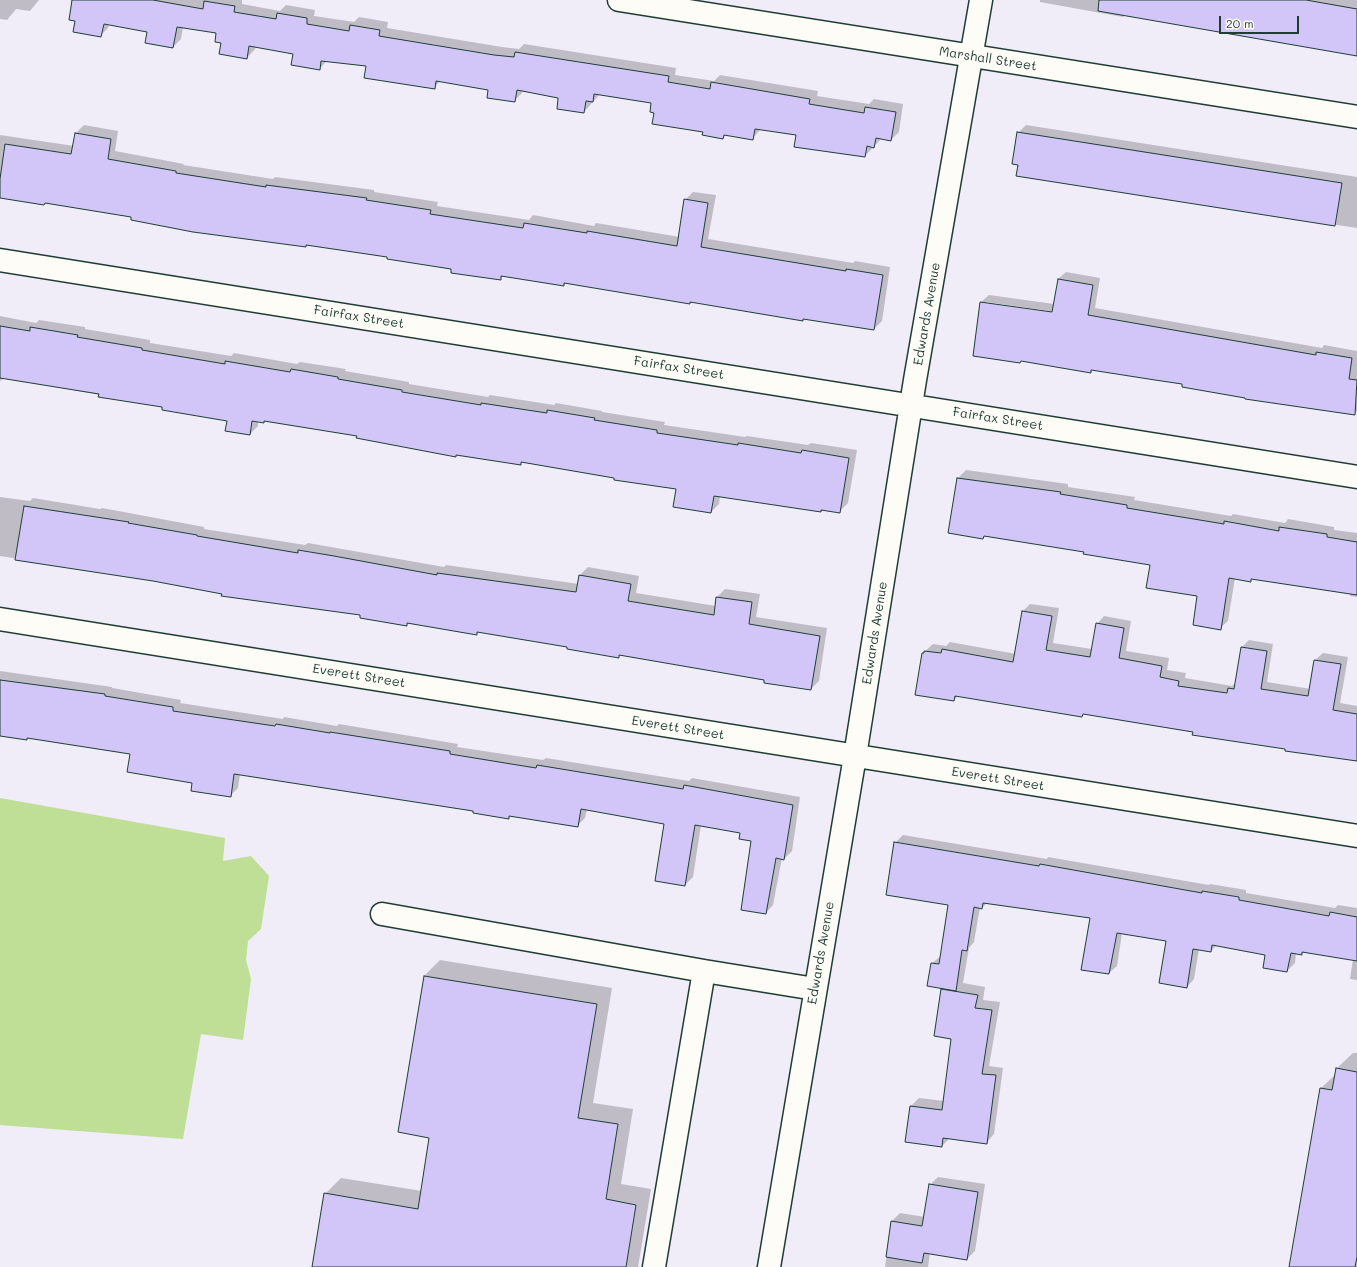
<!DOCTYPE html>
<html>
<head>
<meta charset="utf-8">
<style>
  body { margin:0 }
  #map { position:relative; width:1357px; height:1267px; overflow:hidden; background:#f0ecf8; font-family:Mali,sans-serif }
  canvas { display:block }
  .scale { position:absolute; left:1219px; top:16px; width:80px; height:18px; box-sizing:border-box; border:2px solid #1f3d34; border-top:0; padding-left:5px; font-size:12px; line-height:14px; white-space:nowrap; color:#1f3d34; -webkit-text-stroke:3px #fdfcf7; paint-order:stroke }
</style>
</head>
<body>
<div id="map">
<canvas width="1357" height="1267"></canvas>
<div class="scale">20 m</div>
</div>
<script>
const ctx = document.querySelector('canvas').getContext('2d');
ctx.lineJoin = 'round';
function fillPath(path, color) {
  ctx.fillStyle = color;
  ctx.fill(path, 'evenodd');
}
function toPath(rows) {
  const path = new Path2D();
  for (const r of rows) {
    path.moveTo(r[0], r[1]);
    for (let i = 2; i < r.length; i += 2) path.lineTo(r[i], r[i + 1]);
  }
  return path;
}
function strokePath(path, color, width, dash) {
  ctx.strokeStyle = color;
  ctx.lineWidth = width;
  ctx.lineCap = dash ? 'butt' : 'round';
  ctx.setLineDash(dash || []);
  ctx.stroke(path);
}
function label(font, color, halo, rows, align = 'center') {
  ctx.font = font + ' Mali,sans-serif';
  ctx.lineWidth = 3;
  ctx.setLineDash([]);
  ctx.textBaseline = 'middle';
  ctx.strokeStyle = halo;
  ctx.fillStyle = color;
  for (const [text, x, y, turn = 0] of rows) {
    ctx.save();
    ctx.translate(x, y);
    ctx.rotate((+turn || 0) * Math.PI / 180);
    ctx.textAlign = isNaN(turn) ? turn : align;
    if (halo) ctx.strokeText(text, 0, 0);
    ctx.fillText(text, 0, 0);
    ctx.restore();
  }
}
const green = toPath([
  [0,798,225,838,223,861,251,856,269,876,261,929,248,941,246,960,251,979,243,1040,201,1034,183,1139,0,1125]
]);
const shadow = toPath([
  [0,0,39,0,30,11,16,9,7,20,0,19],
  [73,0,242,0,242,4,280,11,286,5,315,10,314,16,354,22,359,17,388,22,387,28,502,47,519,49,524,44,676,68,675,75,714,81,720,75,818,91,817,96,869,104,874,99,903,104,899,132,891,140,882,138,865,156,797,134,761,129,752,139,726,134,723,138,655,112,653,102,600,94,584,112,559,97,523,90,522,93,514,101,489,89,441,80,434,88,367,66,327,61,319,69,294,54,256,46,255,49,247,58,222,42,218,32,183,27,181,39,173,47,148,31,109,24,108,28,100,36,76,20],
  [1040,0,1357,0,1357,53,1125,15,1123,17,1040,2],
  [84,125,118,131,115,151,184,164,183,165,273,179,275,177,374,190,374,192,438,202,437,206,529,220,533,215,594,226,596,223,680,237,685,200,693,192,716,195,708,239,853,263,855,261,890,267,882,321,874,329,566,282,564,285,504,275,500,279,388,257,307,244,305,246,46,202,0,198,0,135,74,146,76,133],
  [1026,125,1357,177,1357,228,1017,176,1019,164,1018,133],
  [1066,272,1100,278,1095,308,1322,348,1324,345,1357,351,1357,411,1354,414,1184,383,1092,369,1090,371,1022,360,1020,362,974,355,981,302,989,295,1054,304,1058,279],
  [986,302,1057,312,1057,314,986,304],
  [0,316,36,323,39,320,85,327,85,329,150,340,150,343,231,356,234,353,297,364,300,362,346,369,345,371,409,382,409,384,488,397,490,395,554,405,556,403,602,411,602,412,665,422,664,425,745,437,747,436,808,445,811,443,857,450,848,503,840,511,823,509,821,511,720,496,719,504,711,512,677,488,522,462,520,463,458,454,456,456,358,435,266,420,264,422,258,421,258,426,250,434,228,420,163,406,5,378,0,381],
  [966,470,1068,484,1068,487,1135,497,1134,500,1231,516,1233,514,1285,523,1288,519,1334,527,1334,530,1357,533,1357,597,1350,596,1350,593,1253,578,1250,580,1235,578,1228,621,1220,628,1198,595,1151,564,1085,551,985,536,983,538,958,478],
  [0,497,30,501,33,498,100,509,102,508,204,527,204,529,305,545,308,543,444,567,446,565,579,584,580,575,588,567,639,576,636,593,716,606,717,597,725,589,760,594,756,617,827,628,819,681,811,689,621,654,619,656,568,646,478,631,476,633,408,623,406,625,362,614,0,556],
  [1030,604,1059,608,1053,643,1092,649,1097,624,1104,616,1131,621,1126,651,1169,658,1167,670,1186,673,1185,678,1232,686,1236,682,1241,648,1249,640,1273,644,1267,682,1311,689,1315,660,1323,653,1348,657,1340,703,1357,706,1357,760,1084,713,1082,716,958,696,954,700,923,653,933,644,946,646,950,642,1016,654,1023,611],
  [0,671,112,687,112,688,181,700,180,703,283,719,284,717,337,726,339,724,458,744,457,747,543,760,546,758,689,781,692,778,800,797,792,851,784,859,782,858,773,905,766,913,752,840,741,832,701,825,693,877,685,885,665,823,587,809,585,818,577,826,511,816,508,818,474,810,240,774,238,788,230,796,193,782,131,753,28,737,26,739,0,735],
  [903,835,1047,859,1048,857,1209,885,1210,884,1246,890,1246,893,1335,908,1338,905,1357,908,1357,980,1350,979,1353,959,1304,951,1301,954,1296,953,1295,963,1287,971,1266,954,1217,945,1211,951,1199,949,1194,979,1187,987,1168,940,1122,933,1117,966,1109,973,1091,917,987,903,982,908,980,907,974,942,969,948,963,983,985,987,983,1000,1000,1002,989,1066,1003,1068,994,1134,986,1143,950,1138,942,1146,906,1141,911,1106,919,1098,944,1101,952,1039,935,1036,944,988,928,986,932,963,941,956,949,904,895,843],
  [440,960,612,988,593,1103,633,1109,621,1184,651,1189,638,1267,313,1267,325,1194,341,1178,422,1191,431,1137,424,976],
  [1353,1053,1357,1053,1357,1267,1290,1267,1321,1088,1336,1074,1336,1069],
  [938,1177,985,1184,975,1251,967,1259,930,1253,928,1267,885,1267,892,1221,900,1213,925,1217,930,1185]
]);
const building = toPath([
  [72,0,153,0,203,9,204,1,235,6,234,12,276,19,277,13,307,18,307,24,349,31,350,25,380,30,379,36,494,55,514,57,515,52,669,76,668,82,710,89,711,82,810,99,809,104,864,113,865,107,896,112,891,141,876,138,874,148,867,146,865,157,794,147,796,135,755,129,753,140,724,135,723,139,702,135,703,132,652,124,654,113,650,112,651,103,594,94,593,102,586,101,584,113,557,109,558,98,517,90,515,102,487,98,488,90,436,81,435,89,364,78,366,66,321,61,320,70,291,65,293,54,249,46,247,59,219,54,221,43,215,42,216,33,177,27,173,48,145,43,147,32,104,24,101,37,73,32,75,21,69,20,72,0],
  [1099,0,1306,0,1357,9,1357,56,1098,11,1099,0],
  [1017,132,1342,183,1335,226,1016,176,1018,165,1012,164,1017,132],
  [75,133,111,139,108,159,176,171,176,173,266,187,266,185,367,198,366,200,431,210,430,214,523,228,524,223,587,233,587,231,677,246,684,199,708,203,701,247,846,271,846,269,883,275,874,330,803,319,803,321,690,302,690,304,564,283,564,286,501,276,501,280,451,273,451,269,387,259,387,257,306,245,306,247,193,232,131,220,131,217,45,203,44,205,0,198,0,179,5,144,71,154,75,133],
  [1058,279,1093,285,1088,315,1316,355,1316,352,1352,358,1349,379,1357,380,1355,415,1245,399,1245,398,1182,387,1182,384,1155,380,1091,370,1091,373,1021,361,1020,363,973,356,980,302,1052,312,1058,279],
  [0,326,30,331,30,327,78,335,77,337,142,348,142,350,225,364,225,361,290,372,291,369,338,377,338,379,402,390,402,392,481,405,481,403,547,413,547,410,595,418,594,420,657,430,657,433,738,445,738,443,801,453,802,450,849,458,840,513,821,510,821,512,714,496,711,513,673,507,676,489,614,480,614,478,521,462,521,465,456,455,456,457,356,438,357,436,264,421,264,423,252,421,250,435,225,431,227,421,162,410,162,407,98,397,99,394,0,378,0,326],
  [957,478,1061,492,1060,494,1127,505,1127,508,1224,524,1224,521,1279,531,1279,527,1327,534,1327,537,1357,542,1357,595,1251,579,1251,582,1229,578,1221,630,1193,625,1197,596,1146,588,1150,565,1083,554,1084,552,984,536,983,539,948,533,957,478],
  [24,506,129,522,128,523,197,535,197,536,298,553,298,550,334,556,437,575,437,573,576,592,579,575,631,584,628,601,714,615,716,597,752,602,749,624,820,636,811,690,764,683,764,680,619,655,619,658,567,649,567,647,477,632,477,635,407,623,407,626,360,618,360,615,221,596,222,594,153,581,15,560,24,506],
  [1022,611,1052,616,1046,650,1090,657,1096,623,1124,628,1119,658,1162,666,1160,677,1179,681,1178,686,1227,693,1228,688,1234,689,1241,647,1267,651,1261,689,1308,696,1314,660,1341,664,1333,710,1357,714,1357,761,1285,751,1285,749,1192,735,1193,732,1083,714,1082,717,955,696,954,701,915,695,922,653,924,653,924,651,941,653,942,649,1013,662,1022,611],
  [0,680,105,694,105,696,173,707,173,711,275,726,276,724,330,733,330,732,450,751,450,754,536,768,537,765,683,789,684,785,793,805,784,860,776,858,766,914,741,910,751,841,739,839,740,833,695,825,685,886,655,881,664,824,581,809,578,827,509,816,509,819,473,813,473,811,234,774,231,797,191,791,192,783,127,772,130,754,27,738,27,740,0,736,0,680],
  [894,842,1039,866,1040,864,1202,893,1202,891,1239,897,1239,900,1329,916,1330,912,1357,917,1357,961,1302,952,1302,955,1291,953,1287,972,1263,968,1265,955,1212,945,1211,952,1193,949,1187,988,1159,983,1166,941,1117,933,1109,974,1081,970,1090,918,983,903,982,909,974,907,967,951,962,950,956,991,927,986,931,963,939,964,948,905,886,895,894,842],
  [424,976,597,1004,578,1118,618,1124,606,1199,636,1205,626,1267,312,1267,324,1193,418,1209,429,1138,398,1132,424,976],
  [941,989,978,995,975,1008,992,1010,982,1074,996,1075,987,1144,943,1138,942,1147,905,1142,910,1106,942,1110,951,1039,934,1036,941,989],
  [1336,1068,1357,1072,1357,1257,1355,1267,1289,1267,1320,1088,1332,1090,1336,1068],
  [929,1184,978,1192,967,1260,924,1253,922,1263,886,1257,891,1221,922,1226,929,1184]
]);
const minor = toPath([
  [619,0,1357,117],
  [0,260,1357,477],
  [0,619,1357,836],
  [382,914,704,971],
  [654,1267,704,971,815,989],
  [769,1267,855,756,915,380,981,0]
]);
const streetNames = [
  ["Marshall Street",988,59,9],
  ["Edwards Avenue",927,314,-80],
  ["Fairfax Street",359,317,9],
  ["Fairfax Street",679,368,9],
  ["Fairfax Street",998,419,9],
  ["Edwards Avenue",875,633,-81],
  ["Everett Street",359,676,9],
  ["Everett Street",678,728,9],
  ["Everett Street",998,779,9],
  ["Edwards Avenue",821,953,-80]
];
fillPath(green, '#bfde96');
fillPath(shadow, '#0003');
fillPath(building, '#d2c6f9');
strokePath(building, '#1f3d34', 1);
strokePath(minor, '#1f3d34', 25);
strokePath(minor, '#fdfcf7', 22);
label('13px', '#1f3d34', '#fdfcf7', streetNames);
</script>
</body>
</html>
